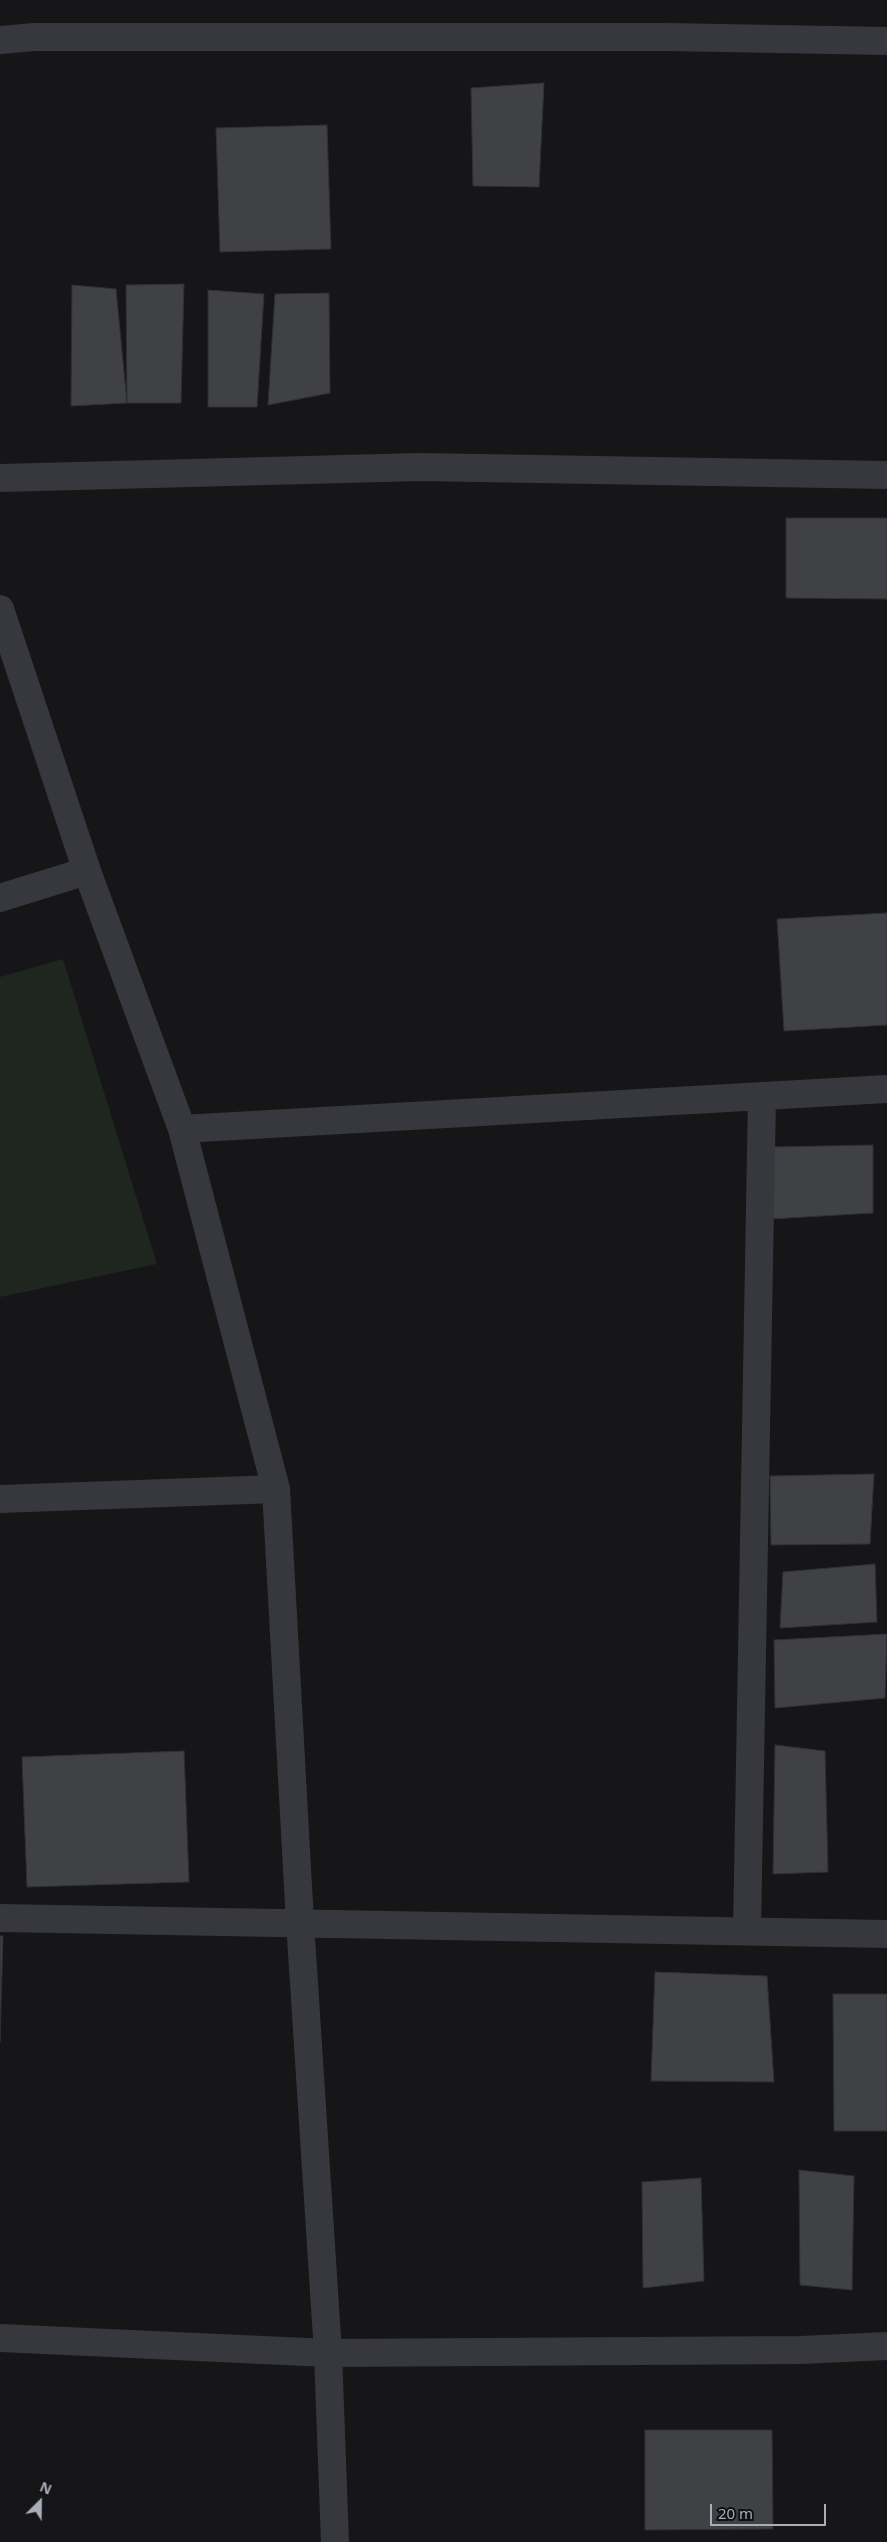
<!DOCTYPE html>
<html>
<head>
<meta charset="utf-8">
<style>
  body { margin:0 }
  #map { position:relative; width:887px; height:2542px; overflow:hidden; background:#161618; font-family:"Noto Sans",sans-serif }
  canvas { display:block }
  .north { position:absolute; left:15px; top:2477px; width:50px; height:50px; -webkit-text-stroke:4px #111113; paint-order:stroke; rotate:23deg; font-size:14px; font-weight:700; line-height:20px; text-align:center; color:#a8adb8 }
  .north::after { content:''; display:block; margin:auto; width:18px; height:22px; background:#a8adb8; clip-path:polygon(50% 0,100% 100%,50% 72%,0 100%) }
  .scale { position:absolute; left:710px; top:2504px; width:116px; height:22px; box-sizing:border-box; border:2px solid #a8adb8; border-top:0; padding-left:6px; font-size:15px; line-height:18px; white-space:nowrap; color:#a8adb8; -webkit-text-stroke:4px #111113; paint-order:stroke }
</style>
</head>
<body>
<div id="map">
<canvas width="887" height="2542"></canvas>
<div class="north">N</div>
<div class="scale">20 m</div>
</div>
<script>
const ctx = document.querySelector('canvas').getContext('2d');
ctx.lineJoin = 'round';
function fillPath(path, color) {
  ctx.fillStyle = color;
  ctx.fill(path, 'evenodd');
}
function toPath(rows) {
  const path = new Path2D();
  for (const r of rows) {
    path.moveTo(r[0], r[1]);
    for (let i = 2; i < r.length; i += 2) path.lineTo(r[i], r[i + 1]);
  }
  return path;
}
function strokePath(path, color, width, dash) {
  ctx.strokeStyle = color;
  ctx.lineWidth = width;
  ctx.lineCap = dash ? 'butt' : 'round';
  ctx.setLineDash(dash || []);
  ctx.stroke(path);
}
const green = toPath([
  [63,959,157,1264,0,1297,0,977]
]);
const building = toPath([
  [544,83,539,187,473,186,471,88,544,83],
  [327,125,331,249,220,252,216,128,327,125],
  [184,284,181,403,127,403,126,285,184,284],
  [72,285,116,289,127,403,71,406,72,285],
  [208,290,264,294,257,407,208,407,208,290],
  [329,293,330,393,268,405,275,294,329,293],
  [786,518,887,518,887,599,786,598,786,518],
  [887,913,887,1025,784,1031,777,919,887,913],
  [873,1145,873,1213,771,1219,774,1147,873,1145],
  [874,1474,870,1544,771,1545,770,1476,874,1474],
  [875,1564,877,1622,780,1628,783,1572,875,1564],
  [887,1634,885,1698,775,1708,774,1640,887,1634],
  [775,1745,825,1751,828,1872,773,1874,775,1745],
  [184,1751,189,1882,27,1887,22,1757,184,1751],
  [0,1936,3,1936,0,2042,0,1936],
  [655,1972,767,1976,774,2082,651,2081,655,1972],
  [833,1994,887,1994,887,2131,834,2131,833,1994],
  [799,2170,854,2176,852,2290,800,2285,799,2170],
  [701,2178,704,2281,643,2288,642,2182,701,2178],
  [645,2430,772,2430,773,2529,645,2530,645,2430]
]);
const minor = toPath([
  [0,40,34,37,666,37,887,41],
  [0,478,420,467,887,475],
  [0,609,87,871,182,1129,276,1489,300,1922,328,2353,335,2542],
  [0,898,87,871],
  [182,1129,887,1089],
  [0,1499,276,1489],
  [0,1918,887,1934],
  [747,1931,762,1096],
  [0,2338,328,2353,801,2350,887,2346]
]);
fillPath(green, '#1e261f');
fillPath(building, '#404145');
strokePath(building, '#303034', 1);
strokePath(minor, '#37383d', 28);
</script>
</body>
</html>
